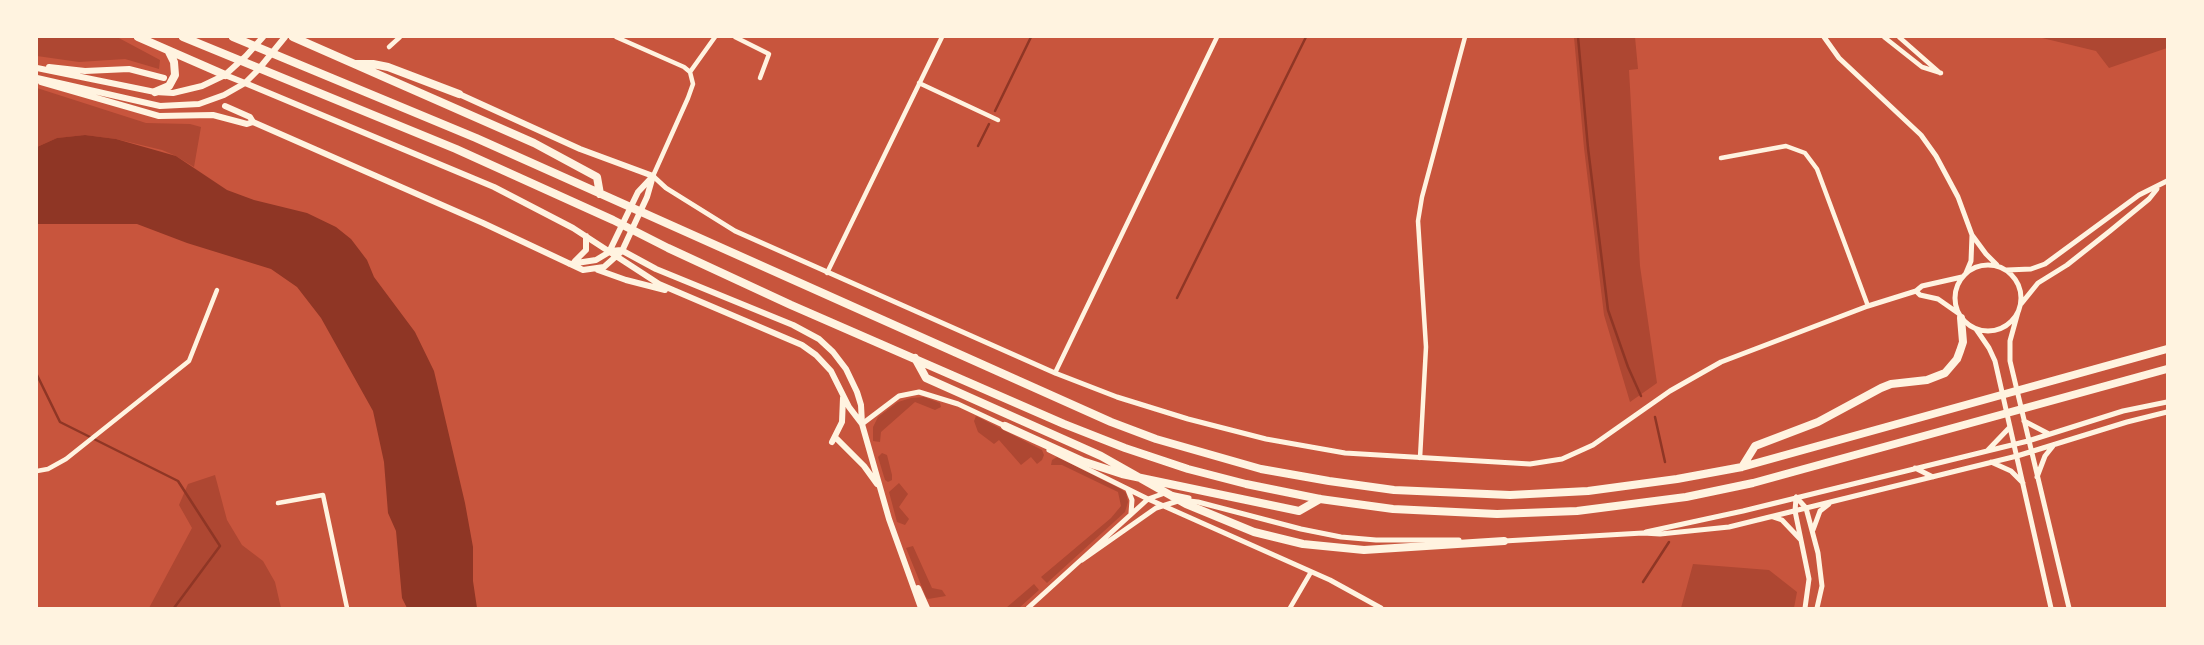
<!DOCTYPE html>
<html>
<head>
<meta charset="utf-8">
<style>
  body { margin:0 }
  #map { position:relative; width:2204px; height:645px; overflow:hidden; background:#c8553d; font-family:Bitter,serif }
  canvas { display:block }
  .frame { position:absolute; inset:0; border:38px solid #fff3e0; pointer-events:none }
</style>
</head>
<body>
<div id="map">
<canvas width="2204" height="645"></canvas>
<div class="frame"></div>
</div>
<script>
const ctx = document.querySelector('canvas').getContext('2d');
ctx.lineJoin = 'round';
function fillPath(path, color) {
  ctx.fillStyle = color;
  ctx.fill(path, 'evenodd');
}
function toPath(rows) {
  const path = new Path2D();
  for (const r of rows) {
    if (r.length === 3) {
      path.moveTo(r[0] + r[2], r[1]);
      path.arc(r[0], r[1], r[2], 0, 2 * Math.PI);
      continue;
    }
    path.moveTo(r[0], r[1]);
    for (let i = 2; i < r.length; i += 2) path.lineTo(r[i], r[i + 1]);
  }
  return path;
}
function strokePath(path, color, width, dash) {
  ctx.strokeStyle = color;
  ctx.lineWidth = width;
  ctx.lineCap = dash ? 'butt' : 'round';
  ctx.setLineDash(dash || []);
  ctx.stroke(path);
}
const green = toPath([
  [37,37,117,37,160,60,159,69,125,59,79,62,37,56],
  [1574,37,1635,37,1638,69,1629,70,1640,266,1657,383,1630,402,1604,315,1584,148],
  [2038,37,2167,37,2167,48,2109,68,2096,51],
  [37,88,146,123,190,124,201,127,194,167,176,156,162,150,116,139,85,135,57,138,37,147],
  [924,397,940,403,941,407,935,410,915,402,881,432,880,442,873,441,873,427,878,417,898,402,911,398],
  [976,416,1042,450,1044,455,1042,460,1037,464,1031,457,1021,465,999,440,994,444,978,432,974,421],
  [882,453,887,455,892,475,892,480,888,482,885,480,878,457],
  [1057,457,1121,489,1126,493,1128,502,1125,512,1047,583,1041,577,1111,518,1121,506,1118,492,1062,465,1051,465,1052,460],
  [215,475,227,520,242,545,263,561,275,582,281,608,149,608,192,528,179,505,188,484],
  [899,483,908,494,899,507,909,519,905,525,897,522,889,492],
  [913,546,932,588,942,590,946,596,928,599,926,597,906,548],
  [1693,564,1769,570,1797,592,1794,608,1681,608],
  [1034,584,1039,590,1019,608,1006,608]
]);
const water = toPath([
  [85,135,116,139,176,156,227,190,254,200,307,213,336,227,351,239,367,260,374,277,415,332,434,371,465,503,473,547,473,581,477,608,407,608,402,598,396,531,388,513,384,462,373,411,321,318,297,287,271,269,187,243,137,224,37,224,37,147,57,138]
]);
const stream = toPath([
  [1578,37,1588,148,1608,310,1628,367,1641,396],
  [995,111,1031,37],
  [978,146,989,124],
  [1177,298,1306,37],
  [37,375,60,422,178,481,220,546,174,608],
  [1655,417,1665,462],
  [1643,582,1669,542]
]);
const minor = toPath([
  [616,37,684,67,690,72],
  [735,37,769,54,760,78],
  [1884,37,1922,67,1941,73],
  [1899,37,1940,73],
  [389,47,400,37],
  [690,72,715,37],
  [919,83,998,120],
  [1721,158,1786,146,1805,153,1817,169,1868,306],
  [653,176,688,98,693,84,690,72],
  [827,273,942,37],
  [1055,373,1217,37],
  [1420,458,1426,347,1418,221,1422,197,1465,37],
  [37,471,48,469,66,459,189,361,217,290],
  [278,503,323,495,347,608],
  [1290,608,1311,572]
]);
const tertiary = toPath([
  [1824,37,1839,58,1921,135,1936,156,1958,197,1972,235,1971,261,1966,273],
  [653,176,666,188,735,231,1055,373,1117,397,1188,419,1266,439,1345,453,1530,464,1562,459,1593,445,1670,391,1721,362,1868,306,1916,291,1922,286,1962,277],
  [1972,235,1986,254,1997,265],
  [1988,298,33],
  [2007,270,2031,269,2045,264,2139,195,2167,181],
  [1916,291,1920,295,1938,299,1958,313],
  [2021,304,2038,283,2067,265,2110,231,2149,199,2157,189],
  [2018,312,2010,341,2010,361,2069,608],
  [1976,329,1989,348,1995,361,2051,608],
  [2024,421,2049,434],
  [862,424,899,396,919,392,958,404,1007,427],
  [1049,450,1148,499,1330,580,1381,608],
  [1988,450,2010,427],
  [1991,462,2011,471,2023,483],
  [1915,468,1933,477],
  [2037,477,2045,456,2053,446],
  [1128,490,1132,500,1131,513],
  [1796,497,1806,508,1818,553,1822,586,1817,608],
  [1796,498,1795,511,1809,579,1805,608],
  [1773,517,1782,520,1800,539],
  [1813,530,1820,511,1829,504],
  [1646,532,1743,511,2028,441,2123,411,2167,402],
  [1504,541,1643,533,1660,534,1729,527,2017,456,2127,422,2167,412],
  [1082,560,1156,508,1181,500,1198,502,1301,529,1341,537,1376,540,1459,540],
  [1028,608,1148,499,1165,493,1189,498]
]);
const secondary = toPath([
  [245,83,494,187,573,228,659,284,802,345,816,355,831,371,849,407,862,424],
  [459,94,580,149,653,176],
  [253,122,483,223,583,270,604,267,622,251,647,197,653,176],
  [610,250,638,192,653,176],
  [575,261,586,250,586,236],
  [570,264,596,260,611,251,621,250,656,269,793,325,819,339,833,352,846,369,857,392,861,405,862,424,889,519,921,608],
  [598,270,626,280,665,290],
  [837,439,864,466,877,484],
  [832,442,842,422,843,398],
  [918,588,927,608]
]);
const primary = toPath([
  [49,67,85,71,129,69,164,78],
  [37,68,155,92,173,93,202,86,225,75,246,56,263,37],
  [225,75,245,83],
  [37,78,160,106,199,104,224,95,245,83,258,70,285,37],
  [41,82,159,116,213,115,247,124,253,122],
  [225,106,250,117,253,122]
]);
const motorway = toPath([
  [138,37,225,75],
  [183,37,456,149,613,220,668,248,791,305,1064,424,1125,448,1188,469,1246,484,1320,499,1393,509,1497,514,1577,511,1686,497,1753,483,2167,369],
  [233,37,476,138,1111,422,1156,439,1261,469,1329,481,1394,490,1510,495,1588,491,1677,479,1742,467,2167,349],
  [293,37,534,143,597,177,600,194],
  [356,64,373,64,388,67,459,94],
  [155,92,169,86,175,75,174,62,169,52],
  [915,358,926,378,1101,456,1186,504,1254,532,1303,544,1364,550,1504,541],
  [1005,426,1082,461,1122,474,1299,511,1320,499],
  [1742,467,1755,446,1818,422,1881,388,1891,384,1927,380,1945,373,1957,359,1960,351,1963,342,1961,318]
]);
fillPath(green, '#ae4732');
fillPath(water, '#8f3625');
strokePath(stream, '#8f3625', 2.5);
strokePath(minor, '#fff3e0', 4.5);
strokePath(tertiary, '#fff3e0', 5);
strokePath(secondary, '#fff3e0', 6);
strokePath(primary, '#fff3e0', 6);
strokePath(motorway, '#fff3e0', 8);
</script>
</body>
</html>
